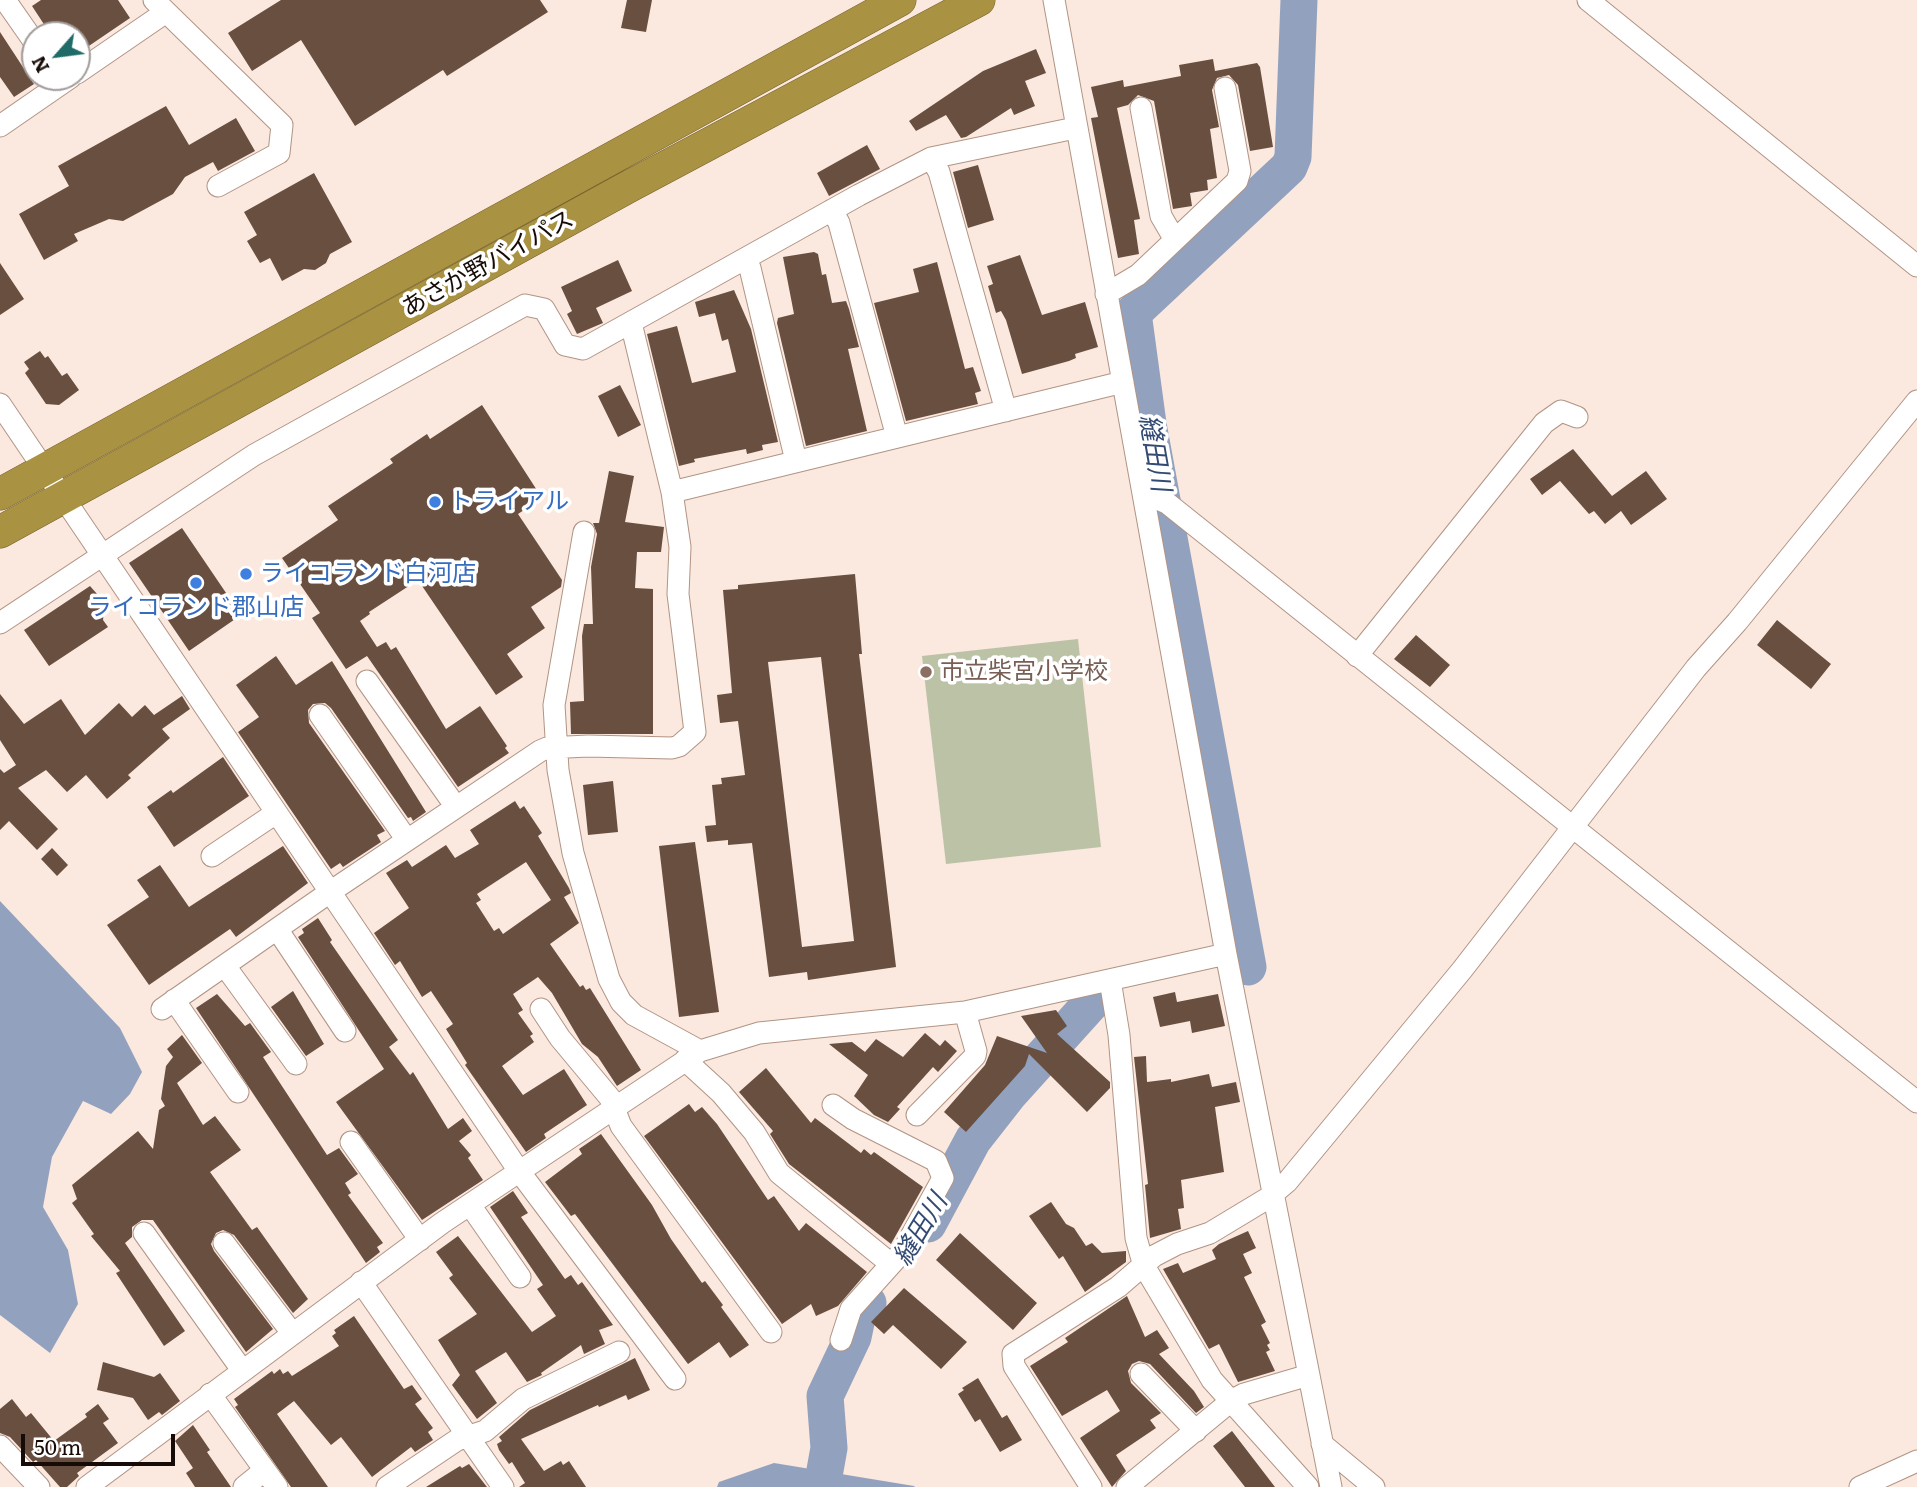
<!DOCTYPE html>
<html>
<head>
<meta charset="utf-8">
<style>
  body { margin:0 }
  #map { position:relative; width:1917px; height:1487px; overflow:hidden; background:#fbe8de; font-family:Literata,serif }
  canvas { display:block }
  .north { position:absolute; left:21px; top:21px; width:70px; height:70px; box-sizing:border-box; background:#fff; border:2px solid #a29d9b; border-radius:50%; rotate:242deg; font-size:19px; font-weight:700; line-height:28px; text-align:center; color:#160b06 }
  .north::after { content:''; display:block; margin:auto; width:24px; height:32px; background:#1f6b68; clip-path:polygon(50% 0,100% 100%,50% 72%,0 100%) }
  .scale { position:absolute; left:21px; top:1434px; width:154px; height:32px; box-sizing:border-box; border:4px solid #160b06; border-top:0; padding-left:9px; font-size:21px; line-height:24px; white-space:nowrap; color:#160b06; -webkit-text-stroke:5px #fff; paint-order:stroke }
</style>
</head>
<body>
<div id="map">
<canvas width="1917" height="1487"></canvas>
<div class="north">N</div>
<div class="scale">50 m</div>
</div>
<script>
const ctx = document.querySelector('canvas').getContext('2d');
ctx.lineJoin = 'round';
function fillPath(path, color) {
  ctx.fillStyle = color;
  ctx.fill(path, 'evenodd');
}
function toPath(rows) {
  const path = new Path2D();
  for (const r of rows) {
    path.moveTo(r[0], r[1]);
    for (let i = 2; i < r.length; i += 2) path.lineTo(r[i], r[i + 1]);
  }
  return path;
}
function strokePath(path, color, width, dash) {
  ctx.strokeStyle = color;
  ctx.lineWidth = width;
  ctx.lineCap = dash ? 'butt' : 'round';
  ctx.setLineDash(dash || []);
  ctx.stroke(path);
}
function label(font, color, halo, rows, align = 'center') {
  ctx.font = font + ' Literata,"Noto Sans JP",serif';
  ctx.lineWidth = 7;
  ctx.setLineDash([]);
  ctx.textBaseline = 'middle';
  ctx.strokeStyle = halo;
  ctx.fillStyle = color;
  for (const [text, x, y, turn = 0] of rows) {
    ctx.save();
    ctx.translate(x, y);
    ctx.rotate((+turn || 0) * Math.PI / 180);
    ctx.textAlign = isNaN(turn) ? turn : align;
    if (halo) ctx.strokeText(text, 0, 0);
    ctx.fillText(text, 0, 0);
    ctx.restore();
  }
}
const green = toPath([
  [1078,639,1101,847,946,864,922,656]
]);
const water = toPath([
  [0,901,120,1028,142,1072,130,1094,111,1114,83,1101,52,1157,43,1207,68,1250,78,1304,50,1353,0,1315],
  [774,1463,914,1486,915,1487,717,1487,719,1482]
]);
const river = toPath([
  [1248,967,1148,424,1133,313,1289,167,1293,157,1299,0],
  [928,1224,973,1140,1009,1094,1092,1002],
  [822,1487,829,1448,825,1396,853,1337,857,1318,868,1303]
]);
const building = toPath([
  [41,0,118,0,130,18,77,54,77,35,51,35,32,6],
  [281,0,540,0,548,12,447,76,443,70,355,126,301,40,252,71,228,33],
  [627,0,652,0,646,32,621,28],
  [0,32,34,84,14,97,0,77],
  [1036,49,1046,73,1025,81,1035,106,1014,115,1011,108,966,137,961,138,946,115,916,131,909,121,983,71],
  [1213,59,1215,71,1257,63,1260,67,1273,147,1250,151,1238,85,1229,75,1217,78,1212,90,1219,127,1210,129,1217,178,1207,180,1208,190,1190,193,1192,206,1173,209,1154,101,1138,95,1128,105,1117,108,1140,219,1134,220,1139,254,1118,258,1091,118,1098,117,1091,87,1123,80,1124,87,1181,76,1179,65],
  [166,106,189,145,236,118,255,151,218,171,213,162,185,177,173,194,123,221,109,219,74,234,78,241,44,260,19,214,69,186,58,166],
  [867,145,880,169,829,196,817,173],
  [978,165,994,220,968,228,953,172],
  [314,173,352,242,330,254,326,263,315,270,304,269,282,281,270,258,260,263,247,241,257,235,244,212],
  [814,252,818,254,822,275,826,274,832,303,846,301,849,309,859,347,848,349,867,431,806,446,777,323,778,318,794,314,783,257],
  [1020,255,1042,315,1085,302,1098,347,1075,354,1076,358,1069,361,1022,374,1006,320,1001,311,996,313,988,286,993,284,987,266],
  [618,260,632,291,596,308,603,323,577,334,567,314,572,311,561,287],
  [937,262,965,369,973,367,981,391,975,393,978,404,906,421,874,303,919,292,913,269],
  [0,263,24,299,0,315],
  [734,290,751,329,778,442,762,445,763,450,747,454,746,449,694,459,695,462,679,466,647,334,677,326,692,383,736,372,728,339,722,341,715,313,699,317,695,302],
  [40,351,45,358,48,356,62,376,67,373,79,390,59,405,46,404,25,373,29,369,24,362],
  [620,385,641,425,618,437,598,396],
  [482,405,542,498,518,514,562,580,561,587,531,607,545,628,507,654,523,677,496,695,418,580,369,612,370,614,360,621,377,647,386,642,391,650,396,647,446,729,480,706,507,746,505,748,509,753,458,787,367,656,346,669,312,618,320,613,282,558,338,520,328,506,393,463,390,459,427,434,430,439],
  [1573,449,1612,496,1646,471,1667,499,1631,525,1621,511,1605,524,1594,511,1589,514,1560,481,1542,495,1530,479],
  [609,471,634,476,625,522,664,527,661,552,637,552,635,588,653,589,653,734,571,734,570,702,584,701,582,636,584,624,593,624,591,567,597,534,593,523,599,523],
  [182,528,241,615,189,651,129,563],
  [855,574,862,654,859,654,896,967,808,980,807,972,769,977,752,843,728,845,728,840,707,842,705,826,716,825,712,785,722,784,721,778,745,775,738,721,720,723,717,695,732,693,723,590,738,589,738,585],
  [821,657,854,941,802,947,768,662],
  [90,586,105,603,103,620,108,627,49,666,24,630],
  [1777,620,1831,664,1811,689,1757,645],
  [1416,635,1450,665,1430,687,1394,659],
  [276,656,296,685,332,661,426,812,413,821,411,817,408,818,331,708,325,703,313,704,308,710,309,723,385,831,377,835,381,842,343,867,340,863,331,869,238,732,259,717,236,685],
  [0,694,24,724,61,699,85,735,119,703,132,717,145,705,154,715,182,696,190,709,162,729,170,738,128,775,131,778,107,799,86,775,67,792,46,770,18,788,58,829,37,850,9,821,0,830,0,769,4,773,16,765,0,740],
  [223,757,249,796,174,847,147,807,171,790,173,793],
  [613,781,618,832,588,835,583,785],
  [515,801,520,809,524,806,542,833,538,836,569,888,571,893,564,897,579,923,550,944,580,987,583,985,586,990,590,988,641,1070,617,1086,598,1057,582,1044,552,993,538,977,513,994,523,1010,518,1013,533,1034,530,1036,534,1042,502,1066,523,1095,564,1069,587,1105,544,1134,546,1138,526,1152,465,1065,467,1063,446,1029,453,1024,431,991,422,997,400,961,395,965,374,933,409,908,386,873,407,860,412,867,446,845,455,858,479,844,470,830],
  [526,862,551,900,503,934,499,928,494,931,476,903,481,900,477,894],
  [695,842,719,1012,679,1017,659,846],
  [283,846,308,883,236,937,230,929,149,985,107,925,149,897,137,880,160,865,189,907],
  [52,848,68,865,57,876,41,859],
  [318,918,332,940,330,942,398,1040,389,1047,410,1075,413,1072,448,1129,463,1118,472,1131,459,1141,471,1155,468,1158,483,1180,422,1220,336,1102,384,1069,298,937,304,933,302,929],
  [293,991,324,1044,306,1056,271,1007],
  [1175,992,1177,1002,1218,994,1225,1026,1192,1033,1190,1021,1160,1027,1153,997],
  [217,994,245,1026,250,1023,271,1052,263,1057,327,1155,339,1148,358,1174,345,1183,351,1193,348,1195,383,1243,377,1247,380,1252,366,1263,196,1008],
  [1056,1010,1067,1026,1057,1034,1110,1082,1110,1088,1087,1112,1029,1054,1025,1066,966,1132,944,1112,985,1065,997,1036,1047,1053,1021,1016],
  [925,1033,940,1046,945,1040,957,1051,938,1072,933,1067,897,1107,900,1109,888,1122,874,1115,854,1096,868,1075,829,1044,852,1042,865,1052,876,1039,903,1057],
  [182,1035,202,1063,177,1083,203,1125,215,1116,241,1150,210,1172,252,1230,257,1227,308,1299,293,1313,234,1235,223,1230,216,1233,211,1244,214,1251,273,1329,246,1352,153,1220,142,1220,132,1227,132,1237,125,1243,185,1331,164,1346,116,1273,120,1271,91,1236,94,1234,72,1203,77,1199,72,1185,138,1131,153,1149,159,1110,165,1106,161,1099,166,1066,173,1057,167,1049],
  [1146,1056,1147,1082,1171,1079,1171,1082,1209,1074,1212,1087,1236,1082,1240,1102,1215,1107,1224,1172,1181,1180,1184,1208,1178,1209,1181,1229,1150,1238,1145,1185,1148,1184,1134,1057],
  [766,1068,811,1123,815,1118,861,1153,864,1149,871,1155,874,1152,923,1187,891,1244,789,1164,770,1134,773,1131,739,1092],
  [689,1104,695,1112,702,1107,717,1124,768,1200,774,1196,799,1231,806,1223,867,1272,838,1306,816,1316,811,1304,782,1324,644,1136],
  [601,1134,652,1205,671,1239,702,1283,705,1281,723,1305,721,1307,749,1345,730,1358,719,1342,688,1364,575,1214,571,1216,545,1182,582,1154,579,1149],
  [513,1191,528,1213,521,1217,565,1279,571,1275,578,1285,582,1282,613,1325,599,1330,605,1344,584,1354,581,1345,541,1373,542,1375,527,1382,506,1352,475,1371,497,1403,477,1419,452,1385,460,1375,438,1340,477,1314,449,1278,453,1275,436,1252,458,1236,532,1332,556,1316,537,1289,543,1285,490,1207],
  [1051,1202,1066,1224,1074,1228,1086,1246,1092,1243,1102,1253,1126,1251,1126,1262,1085,1292,1063,1256,1059,1259,1029,1216],
  [1248,1231,1256,1248,1243,1254,1252,1273,1244,1277,1266,1322,1261,1325,1270,1343,1267,1345,1270,1350,1266,1352,1275,1371,1238,1382,1219,1344,1209,1349,1163,1269,1178,1263,1183,1273,1216,1259,1212,1250,1219,1244],
  [960,1233,1037,1303,1013,1330,936,1260],
  [904,1288,967,1342,941,1369,893,1325,884,1334,871,1322],
  [1127,1296,1145,1337,1157,1330,1169,1348,1159,1354,1194,1391,1204,1407,1196,1413,1150,1364,1139,1361,1132,1364,1128,1371,1131,1383,1161,1413,1150,1420,1156,1428,1116,1455,1126,1471,1112,1487,1080,1438,1120,1411,1107,1390,1062,1416,1030,1366,1068,1342,1065,1338],
  [354,1316,404,1389,412,1385,422,1399,415,1404,433,1428,428,1432,433,1440,415,1452,411,1447,372,1477,341,1437,331,1445,294,1401,277,1414,328,1487,291,1487,235,1407,238,1405,234,1399,272,1371,274,1374,280,1369,283,1374,288,1371,292,1376,339,1346,332,1336,336,1333,334,1330],
  [635,1358,650,1390,628,1400,626,1395,599,1407,598,1405,521,1439,544,1471,561,1461,563,1465,569,1461,586,1487,519,1487,525,1483,512,1462,509,1464,499,1450,497,1444,502,1441,499,1437,530,1410],
  [103,1362,154,1377,160,1373,180,1401,162,1415,159,1412,148,1420,133,1398,97,1390],
  [978,1378,1002,1418,1007,1415,1022,1440,1000,1452,980,1419,975,1422,958,1394,964,1390,962,1388],
  [12,1399,26,1417,31,1413,54,1441,87,1417,85,1414,98,1404,109,1419,103,1423,118,1443,77,1473,79,1476,67,1487,60,1487,36,1460,33,1462,10,1437,0,1433,0,1409],
  [193,1425,210,1450,207,1452,231,1487,195,1487,186,1473,193,1468,175,1441],
  [1232,1431,1275,1487,1245,1487,1213,1446],
  [469,1464,487,1487,426,1487,460,1466,462,1468]
]);
const minor = toPath([
  [5,0,35,43],
  [154,0,282,125,279,153,218,186],
  [1054,0,1226,954,1331,1487],
  [1588,0,1917,266],
  [77,73,166,12],
  [1141,108,1161,216,1175,240],
  [0,126,71,77],
  [931,158,939,172,1006,411],
  [832,210,839,223,897,437],
  [744,260,750,268,796,461],
  [1106,294,1138,275,1237,181,1240,171,1225,88],
  [0,404,519,1171,675,1379],
  [672,492,1123,382],
  [1144,493,1167,503,1917,1102],
  [584,532,554,705,558,770,573,853,609,979,621,1002,634,1015,700,1051],
  [0,623,254,455,525,305,544,309,565,345,583,349,859,195,931,158,1075,128],
  [1357,656,1544,423,1561,411,1577,417],
  [367,681,456,807],
  [320,715,407,840],
  [212,856,276,813],
  [277,929,345,1031],
  [225,966,296,1064],
  [1110,980,1119,1035,1136,1238,1144,1266,1212,1380,1308,1487],
  [174,1000,238,1092],
  [162,1009,330,892,540,751,547,748,588,746,672,748,679,746,695,732,678,594,680,547,672,492,631,323],
  [541,1009,560,1038,610,1098,621,1126,771,1332],
  [685,1060,721,1093,754,1132,779,1173,891,1264],
  [833,1105,853,1119,936,1161,943,1178,903,1251,851,1309,841,1340],
  [917,1115,975,1056,976,1051,965,1012],
  [351,1142,420,1240],
  [470,1205,520,1277],
  [144,1233,242,1370],
  [224,1243,292,1333],
  [361,1282,503,1487],
  [1141,1374,1196,1431],
  [210,1394,277,1487],
  [1322,1444,1374,1487],
  [0,1446,39,1487],
  [87,1487,442,1223,700,1051,759,1033,965,1012,1226,954],
  [244,1487,265,1470],
  [387,1487,457,1440,485,1431,523,1399,619,1352],
  [1091,1487,1014,1366,1013,1354,1118,1287,1154,1256,1177,1244,1210,1233,1268,1198,1287,1182,1462,970,1696,668,1737,622,1917,401],
  [1127,1487,1231,1401,1244,1394,1309,1375],
  [1860,1487,1917,1461]
]);
const highway = toPath([
  [0,494,900,0],
  [0,532,628,187,979,0]
]);
const markers = [
  [435,502,7,"#3f7fe0"],
  [246,574,7,"#3f7fe0"],
  [196,583,7,"#3f7fe0"],
  [926,672,7,"#8d6e63"]
];
const streetNames = [
  ["あさか野バイパス",488,264,-29]
];
const shopNames = [
  ["トライアル",449,502],
  ["ライコランド白河店",260,574],
  ["ライコランド郡山店",196,608,"center"]
];
const educationNames = [
  ["市立柴宮小学校",940,672]
];
const waterNames = [
  ["縫田川",1154,453,80],
  ["縫田川",921,1230,-59]
];
fillPath(green, '#bbc2a6');
fillPath(water, '#92a2be');
strokePath(river, '#92a2be', 37);
fillPath(building, '#694f40');
strokePath(minor, '#b19484', 23);
strokePath(highway, '#76632e', 33);
strokePath(minor, '#fff', 21);
strokePath(highway, '#aa9243', 32);
for (const [x, y, r, color] of markers) {
  const dot = new Path2D();
  dot.arc(x, y, r, 0, 2 * Math.PI);
  ctx.fillStyle = color;
  ctx.fill(dot);
  strokePath(dot, '#fff', 2.5);
}
label('24px', '#160b06', '#fff', streetNames);
label('24px', '#366cbe', '#fff', shopNames, 'left');
label('24px', '#785e54', '#fff', educationNames, 'left');
label('italic 26px', '#334a73', '#fff', waterNames);
</script>
</body>
</html>
